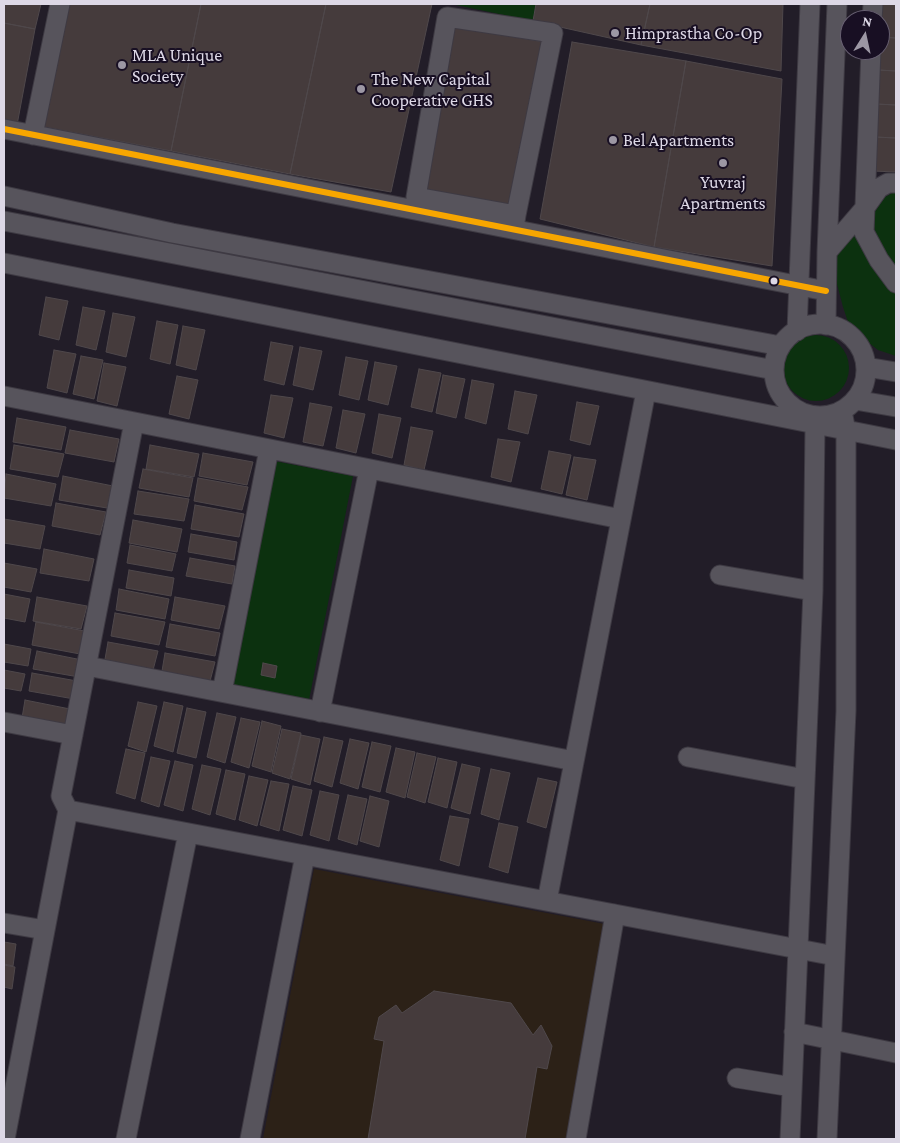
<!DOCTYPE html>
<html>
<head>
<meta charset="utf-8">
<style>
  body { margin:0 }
  #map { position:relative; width:900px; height:1143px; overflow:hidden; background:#221d28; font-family:"Crimson Pro",serif }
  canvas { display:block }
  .frame { position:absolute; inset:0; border:5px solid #ddd8e6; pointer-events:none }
  .north { position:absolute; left:840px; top:10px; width:50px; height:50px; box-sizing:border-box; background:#180f23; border:1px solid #675f71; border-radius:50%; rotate:10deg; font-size:14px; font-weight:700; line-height:20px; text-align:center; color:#ddd8e6 }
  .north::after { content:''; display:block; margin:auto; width:18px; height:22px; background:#9c97a4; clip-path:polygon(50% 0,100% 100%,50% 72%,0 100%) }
</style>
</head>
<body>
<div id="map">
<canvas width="900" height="1143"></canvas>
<div class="frame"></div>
<div class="north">N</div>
</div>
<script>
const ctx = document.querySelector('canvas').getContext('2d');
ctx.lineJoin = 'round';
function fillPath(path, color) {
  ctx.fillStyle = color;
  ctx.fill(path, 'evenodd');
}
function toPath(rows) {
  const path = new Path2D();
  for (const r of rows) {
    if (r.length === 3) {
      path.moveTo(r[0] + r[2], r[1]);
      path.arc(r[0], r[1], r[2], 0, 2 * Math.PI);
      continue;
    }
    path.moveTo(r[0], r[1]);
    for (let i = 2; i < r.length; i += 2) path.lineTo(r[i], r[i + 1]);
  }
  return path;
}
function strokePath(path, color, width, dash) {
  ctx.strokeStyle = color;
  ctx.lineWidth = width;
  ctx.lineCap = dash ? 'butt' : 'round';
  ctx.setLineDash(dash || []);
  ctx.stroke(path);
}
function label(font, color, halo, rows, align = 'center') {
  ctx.font = font + ' "Crimson Pro",serif';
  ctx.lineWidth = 4;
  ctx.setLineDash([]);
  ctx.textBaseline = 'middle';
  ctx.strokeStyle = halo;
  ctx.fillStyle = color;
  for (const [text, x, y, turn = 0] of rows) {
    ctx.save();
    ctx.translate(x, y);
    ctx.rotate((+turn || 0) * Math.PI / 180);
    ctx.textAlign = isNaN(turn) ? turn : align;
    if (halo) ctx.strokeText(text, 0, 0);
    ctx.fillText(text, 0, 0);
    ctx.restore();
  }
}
const education = toPath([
  [314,869,610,925,570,1139,263,1139]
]);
const green = toPath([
  [451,4,536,4,533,21],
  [896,191,896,271,882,250,874,228,872,216,885,197],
  [857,231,896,294,896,356,878,350,864,339,849,325,843,307,837,284,836,258,846,241],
  [816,368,33],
  [274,461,353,476,309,700,230,684]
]);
const building = toPath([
  [4,4,41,4,35,29,4,23,4,4],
  [67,4,201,4,171,151,44,127,67,4],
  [201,4,326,4,290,174,171,151,201,4],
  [326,4,432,4,391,192,290,174,326,4],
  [536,4,650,4,641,45,533,21,536,4],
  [650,4,783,4,781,71,641,45,650,4],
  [881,4,896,4,896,38,880,37,881,4],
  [4,23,35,29,17,125,4,122,4,23],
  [452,26,544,42,511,211,426,194,452,26],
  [880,37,896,38,896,71,878,70,880,37],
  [572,42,686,61,654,247,540,219,572,42],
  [686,61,782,79,772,266,654,247,686,61],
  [878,70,896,71,896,105,876,104,878,70],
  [876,104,896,105,896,138,875,137,876,104],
  [875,137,896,138,896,172,873,171,875,137],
  [46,297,68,301,59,340,39,335,46,297],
  [83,307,105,311,96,350,76,345,83,307],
  [113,313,135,317,126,357,106,352,113,313],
  [157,321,178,325,170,364,150,359,157,321],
  [183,326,205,330,196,370,176,365,183,326],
  [271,342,293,346,284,385,264,380,271,342],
  [300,347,322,351,313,390,293,385,300,347],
  [54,350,76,354,67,393,47,388,54,350],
  [81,356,103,360,94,399,73,394,81,356],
  [346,357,368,361,359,400,339,395,346,357],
  [375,362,397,366,388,405,368,400,375,362],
  [104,363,126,367,117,406,97,401,104,363],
  [419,369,441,373,432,412,411,407,419,369],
  [443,375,465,379,456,418,436,413,443,375],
  [177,376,198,380,189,419,169,414,177,376],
  [472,380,494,384,486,424,465,418,472,380],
  [515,391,537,395,528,434,508,429,515,391],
  [271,395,293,398,284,438,264,433,271,395],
  [577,402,599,406,590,445,570,440,577,402],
  [310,403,332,407,323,446,303,442,310,403],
  [343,410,365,414,356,453,336,448,343,410],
  [379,414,401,418,392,458,372,453,379,414],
  [17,418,66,427,61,450,13,442,17,418],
  [411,427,433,431,424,470,404,465,411,427],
  [70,430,119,439,114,462,65,453,70,430],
  [498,439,520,442,511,482,491,477,498,439],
  [14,445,64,454,58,477,10,469,14,445],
  [150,445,199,454,194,477,146,469,150,445],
  [549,451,571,455,562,494,541,489,549,451],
  [203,453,253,462,247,485,199,476,203,453],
  [574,457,596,460,587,500,566,495,574,457],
  [143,469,193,478,189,497,139,488,143,469],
  [6,474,56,484,51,506,4,498,6,474],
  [63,476,113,486,107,508,59,500,63,476],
  [198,478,248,487,242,510,194,501,198,478],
  [138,491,189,499,184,521,134,514,138,491],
  [56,503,106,512,100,535,52,526,56,503],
  [195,505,244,514,239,537,191,529,195,505],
  [4,519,45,526,40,549,4,543,4,519],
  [133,520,182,529,177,552,129,543,133,520],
  [191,534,237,542,234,560,188,552,191,534],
  [130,545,176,554,172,571,127,563,130,545],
  [44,549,94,559,89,581,40,573,44,549],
  [190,558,235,566,232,584,186,576,190,558],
  [4,563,37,569,31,592,4,587,4,563],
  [129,570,174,578,171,596,126,588,129,570],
  [119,589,169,599,165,619,116,610,119,589],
  [4,594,30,599,25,622,4,618,4,594],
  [37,597,87,606,81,629,33,621,37,597],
  [175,597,225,606,219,629,171,620,175,597],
  [115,613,165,622,159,645,111,636,115,613],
  [36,622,85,631,80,654,32,645,36,622],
  [170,624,220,633,215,656,166,647,170,624],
  [108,642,158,651,152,674,104,665,108,642],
  [4,644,31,649,28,666,4,662,4,644],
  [37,651,82,660,79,677,33,669,37,651],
  [165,653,215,662,209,685,161,677,165,653],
  [263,663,277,666,275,678,261,675,263,663],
  [4,670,25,674,21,691,4,688,4,670],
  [32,673,77,681,74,699,29,691,32,673],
  [25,700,70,709,67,726,22,718,25,700],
  [138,702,157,706,146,752,128,746,138,702],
  [164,702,183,706,173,752,154,746,164,702],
  [187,708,206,712,196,758,177,753,187,708],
  [217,713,236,717,225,763,207,757,217,713],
  [241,718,260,722,249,768,231,762,241,718],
  [262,721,281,726,271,772,252,766,262,721],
  [282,729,301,733,290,779,272,773,282,729],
  [301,735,320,739,310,785,291,779,301,735],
  [324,737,343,741,332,787,314,781,324,737],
  [350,739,369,743,358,789,340,783,350,739],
  [372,742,391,746,380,792,362,787,372,742],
  [396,748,415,752,405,798,386,792,396,748],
  [126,749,145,753,135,799,116,793,126,749],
  [417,753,436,757,425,803,407,797,417,753],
  [151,757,170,761,159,807,141,801,151,757],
  [438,758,457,762,447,808,428,802,438,758],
  [175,761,193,765,183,811,164,805,175,761],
  [462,764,480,768,470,814,451,808,462,764],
  [202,765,221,769,210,815,192,809,202,765],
  [491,769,510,773,499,820,481,814,491,769],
  [226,770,245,774,235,820,216,814,226,770],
  [249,776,268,780,257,826,239,820,249,776],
  [538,778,557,782,546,828,527,822,538,778],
  [271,781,289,784,279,831,260,825,271,781],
  [293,786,312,790,302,836,283,830,293,786],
  [320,791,339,795,329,841,310,835,320,791],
  [348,795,367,799,357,845,338,839,348,795],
  [370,796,389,801,379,847,360,841,370,796],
  [450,816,469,819,459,866,440,860,450,816],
  [499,823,518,827,508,873,489,867,499,823],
  [4,942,16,944,13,966,4,964,4,942],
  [4,965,15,967,12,989,4,987,4,965],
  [434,991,511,1003,533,1035,541,1025,552,1046,547,1069,537,1067,525,1139,368,1139,384,1041,374,1039,379,1017,396,1005,402,1013,434,991]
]);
const minor = toPath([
  [872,20,873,4],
  [871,50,864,232,879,260,896,283],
  [4,129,826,291],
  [33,135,60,4],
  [4,196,172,233,781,346],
  [4,221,774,370],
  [514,229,516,215,553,33,447,17,416,197,516,215],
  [827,252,864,209,879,188,888,183,896,183],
  [4,263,896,440],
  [820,370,46],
  [826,325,827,252,837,4],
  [797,331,810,4],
  [866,367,896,372],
  [4,396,621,519],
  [855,400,896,407],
  [720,575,813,591],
  [87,666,574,761],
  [222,692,269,449],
  [320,712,369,469],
  [4,722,73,735],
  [688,757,805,779],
  [68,810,835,956],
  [547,901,646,391],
  [4,923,45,930],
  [794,1032,896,1053],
  [737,1078,792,1087],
  [5,1139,68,810,61,796,134,422],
  [126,1139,188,833],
  [250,1139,305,855],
  [576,1139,615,914],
  [790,1139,813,591,815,426,809,415],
  [827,1139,846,711,846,431,842,411]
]);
const bus1 = toPath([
  [4,129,826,291]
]);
const markers = [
  [615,33,5,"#9c97a4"],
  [122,65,5,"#9c97a4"],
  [361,89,5,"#9c97a4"],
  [613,140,5,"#9c97a4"],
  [723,163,5,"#9c97a4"],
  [774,281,4.5,"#ddd8e6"]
];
const poiNames = [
  ["Himprastha Co-Op",625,33],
  ["MLA Unique",132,55],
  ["Society",132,76],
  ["The New Capital",371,79],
  ["Cooperative GHS",371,100],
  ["Bel Apartments",623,140],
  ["Yuvraj",723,182,"center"],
  ["Apartments",723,203,"center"]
];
fillPath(education, '#2c2117');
fillPath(green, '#0c310f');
fillPath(building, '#453b3c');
strokePath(building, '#4f484b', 1);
strokePath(minor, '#3e3a43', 21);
strokePath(minor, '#57545c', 19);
strokePath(bus1, '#f7a600', 6);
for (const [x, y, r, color] of markers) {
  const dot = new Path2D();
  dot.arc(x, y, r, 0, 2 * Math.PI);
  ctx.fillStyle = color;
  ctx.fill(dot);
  strokePath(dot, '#180f23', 2);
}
label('18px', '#ddd8e6', '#180f23', poiNames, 'left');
</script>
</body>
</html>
